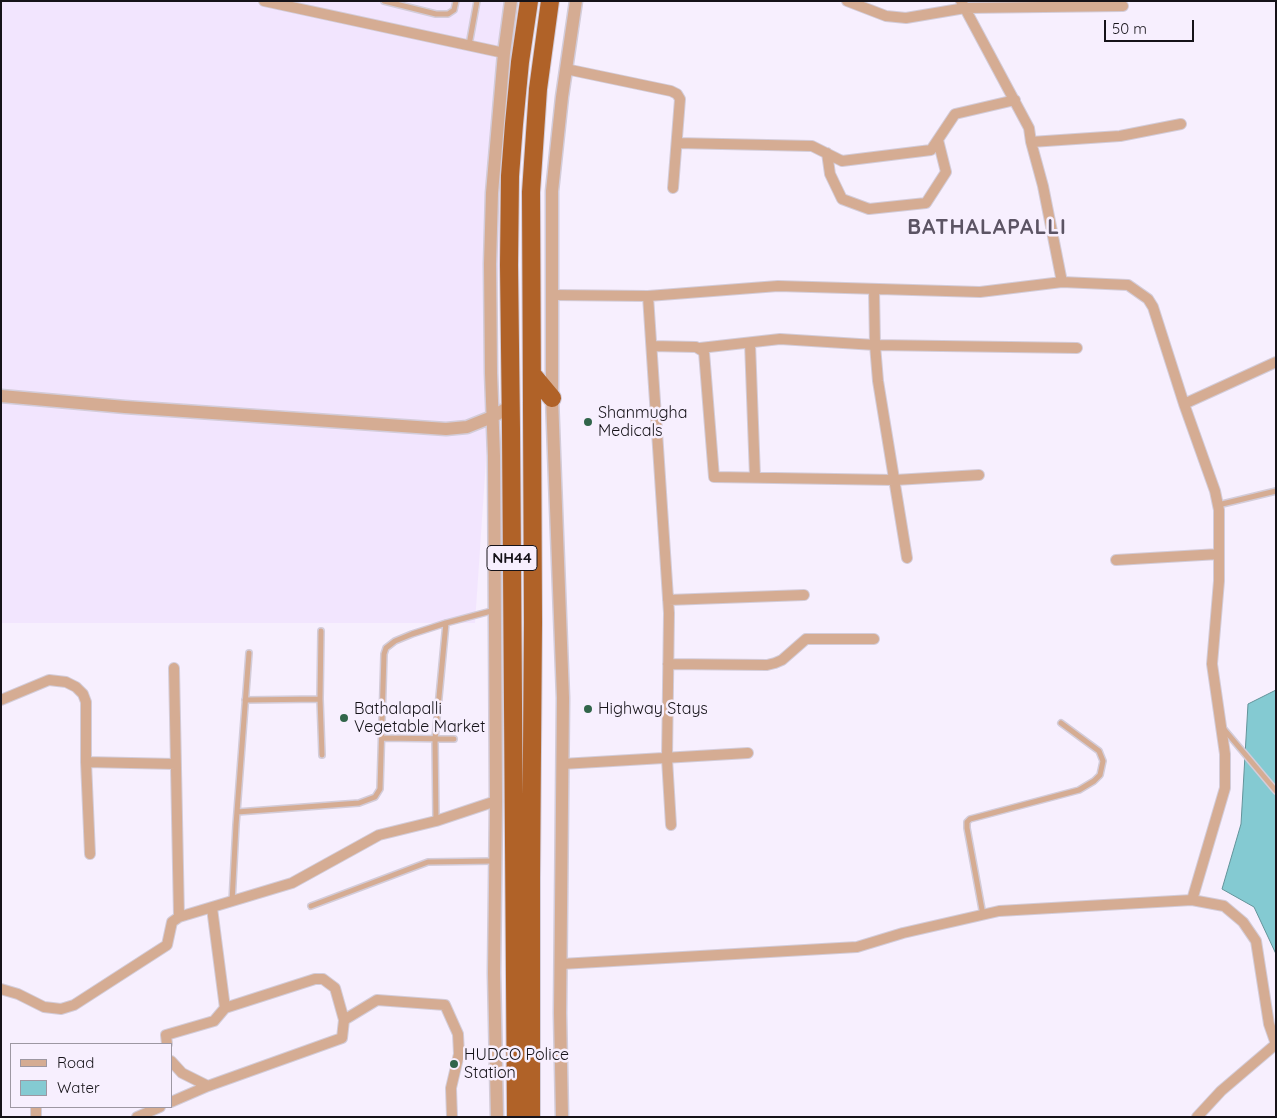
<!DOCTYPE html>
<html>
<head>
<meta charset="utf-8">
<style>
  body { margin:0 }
  #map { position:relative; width:1277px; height:1118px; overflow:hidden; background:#f7effe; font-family:Quicksand,sans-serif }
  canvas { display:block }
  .frame { position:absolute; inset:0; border:2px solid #161319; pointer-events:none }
  .legend { position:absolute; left:10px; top:1043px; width:162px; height:65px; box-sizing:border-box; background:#f7effe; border:1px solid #9d97a2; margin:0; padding:6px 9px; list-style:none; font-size:15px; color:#161319 }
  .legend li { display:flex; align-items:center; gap:10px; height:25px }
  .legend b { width:25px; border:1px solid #9d97a2 }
  .scale { position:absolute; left:1104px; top:20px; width:90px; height:22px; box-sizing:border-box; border:2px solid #161319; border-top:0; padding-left:6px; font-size:15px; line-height:18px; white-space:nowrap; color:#161319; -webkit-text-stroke:4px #f7effe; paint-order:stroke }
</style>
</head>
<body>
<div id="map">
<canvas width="1277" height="1118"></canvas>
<div class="frame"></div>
<ul class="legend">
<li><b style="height:6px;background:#d5ac93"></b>Road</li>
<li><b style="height:14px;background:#84cad2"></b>Water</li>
</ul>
<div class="scale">50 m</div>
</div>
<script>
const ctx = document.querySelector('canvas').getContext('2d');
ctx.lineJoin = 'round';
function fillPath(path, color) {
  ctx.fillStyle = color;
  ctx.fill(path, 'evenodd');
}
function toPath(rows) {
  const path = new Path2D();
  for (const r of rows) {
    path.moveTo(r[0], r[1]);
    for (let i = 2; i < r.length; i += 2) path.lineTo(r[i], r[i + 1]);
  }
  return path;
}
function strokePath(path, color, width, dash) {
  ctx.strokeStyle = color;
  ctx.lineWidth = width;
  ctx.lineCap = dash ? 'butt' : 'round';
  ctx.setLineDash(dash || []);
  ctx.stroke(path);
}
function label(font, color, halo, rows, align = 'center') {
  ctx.font = font + ' Quicksand,sans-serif';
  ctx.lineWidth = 5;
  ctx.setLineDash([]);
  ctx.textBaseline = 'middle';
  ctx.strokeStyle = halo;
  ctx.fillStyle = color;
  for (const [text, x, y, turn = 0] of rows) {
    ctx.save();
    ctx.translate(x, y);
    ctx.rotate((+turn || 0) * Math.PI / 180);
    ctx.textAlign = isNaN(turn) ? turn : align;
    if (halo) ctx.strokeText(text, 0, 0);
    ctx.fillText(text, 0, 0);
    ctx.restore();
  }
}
const built = toPath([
  [1,1,517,1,475,623,1,623]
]);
const water = toPath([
  [1276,690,1276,954,1254,907,1222,889,1241,824,1248,704,1276,690]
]);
const service = toPath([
  [384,1,436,14,448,14,454,10,456,1],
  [469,45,477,1],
  [1218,505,1276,491],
  [320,699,322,755],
  [245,700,320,699,321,631],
  [1223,728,1276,791],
  [382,738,454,739],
  [237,812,359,803,375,797,380,789,384,654,386,648,395,641,412,634,446,623,495,610],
  [436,821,435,739,446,623],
  [232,902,236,825,249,653],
  [311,906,428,862,494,861],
  [983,915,967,828,967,822,970,819,1079,790,1094,781,1100,775,1103,761,1099,751,1061,723]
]);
const minor = toPath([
  [264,1,504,53],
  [847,1,886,16,906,18,965,8,1123,6],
  [566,69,671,91,677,94,680,99,673,188],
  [1031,142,1120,136,1181,124],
  [677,143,812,146,842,161,931,150,955,114,1015,100],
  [827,153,830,174,842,199,869,209,926,203,946,172,938,140],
  [1062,282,1128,285,1148,299,1153,307,1184,404,1215,491,1219,510,1219,581,1212,664,1225,754,1225,788,1192,900],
  [874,289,875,345,878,381,907,558],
  [552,295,648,296,778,286,980,292,1062,282,1043,186,1031,142,1029,128,961,1],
  [648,296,669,613,667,759,671,825],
  [750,343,755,477],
  [652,346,696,347,704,352,714,477,895,480,979,475],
  [700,348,780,339,875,345,1077,348],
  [1184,404,1276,362],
  [1116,560,1219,554],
  [668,600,804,595],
  [668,664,767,665,775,663,782,660,806,639,874,639],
  [174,668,179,917],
  [1,700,49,680,66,682,76,687,83,694,86,702,86,762,90,854],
  [86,762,176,764],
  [562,764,748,753],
  [561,964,857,947,903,933,999,911,1192,900,1224,906,1243,922,1256,941,1269,1024,1276,1044],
  [1,989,18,994,44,1007,61,1009,74,1005,167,945,172,922,179,917,292,883,379,835,436,821,496,801],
  [225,1008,315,979,323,979,335,988,344,1020],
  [167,1044,166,1035,214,1021,225,1008,212,908],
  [171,1061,182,1073,208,1086,342,1038,344,1020,377,1000,445,1005,458,1034,459,1054,451,1088,452,1117],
  [171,1102,208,1086],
  [36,1117,36,1107],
  [137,1117,160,1107],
  [1197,1117,1221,1091,1276,1044]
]);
const tertiary = toPath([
  [1,396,125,407,446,429,467,427,492,417,511,406],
  [497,1117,494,973,496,801,494,456,491,373,490,264,492,193,504,53,511,1],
  [562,1117,560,1013,563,698,552,398,552,191,562,97,576,1]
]);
const trunk = toPath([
  [532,374,552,398],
  [516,1117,511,429,509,265,510,176,514,124,520,62,529,1],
  [531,1117,531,878,533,623,531,192,538,89,550,1]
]);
const markers = [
  [588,422,5,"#31654a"],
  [588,709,5,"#31654a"],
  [344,718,5,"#31654a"],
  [454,1064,5,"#31654a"]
];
const shields = [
  [512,558,50]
];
const shieldNames = [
  ["NH44",512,558]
];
const poiNames = [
  ["Shanmugha",598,413],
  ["Medicals",598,431],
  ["Bathalapalli",354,709],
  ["Vegetable Market",354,727],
  ["Highway Stays",598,709],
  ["HUDCO Police",464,1055],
  ["Station",464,1073]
];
const districtNames = [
  ["BATHALAPALLI",987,228]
];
fillPath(built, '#f2e5fe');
fillPath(water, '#84cad2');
strokePath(water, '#63939a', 1);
strokePath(service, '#d3ccd9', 8);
strokePath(minor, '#d3ccd9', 12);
strokePath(tertiary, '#d3ccd9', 15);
strokePath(trunk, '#d3ccd9', 20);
strokePath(service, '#d5ac93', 5);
strokePath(minor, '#d5ac93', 10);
strokePath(tertiary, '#d5ac93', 12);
strokePath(trunk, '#b06228', 18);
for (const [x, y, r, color] of markers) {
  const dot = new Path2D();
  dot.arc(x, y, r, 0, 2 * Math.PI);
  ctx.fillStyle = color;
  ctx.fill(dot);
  strokePath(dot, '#f7effe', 2);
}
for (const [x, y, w] of shields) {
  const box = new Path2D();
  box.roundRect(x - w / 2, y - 12.5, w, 25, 4);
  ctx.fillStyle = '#f7effe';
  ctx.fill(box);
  strokePath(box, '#161319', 1);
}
label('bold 15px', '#161319', null, shieldNames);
label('16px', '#161319', '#f7effe', poiNames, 'left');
ctx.letterSpacing = '1px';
label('bold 21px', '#5c5464', '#f7effe', districtNames);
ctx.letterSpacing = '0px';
</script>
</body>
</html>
